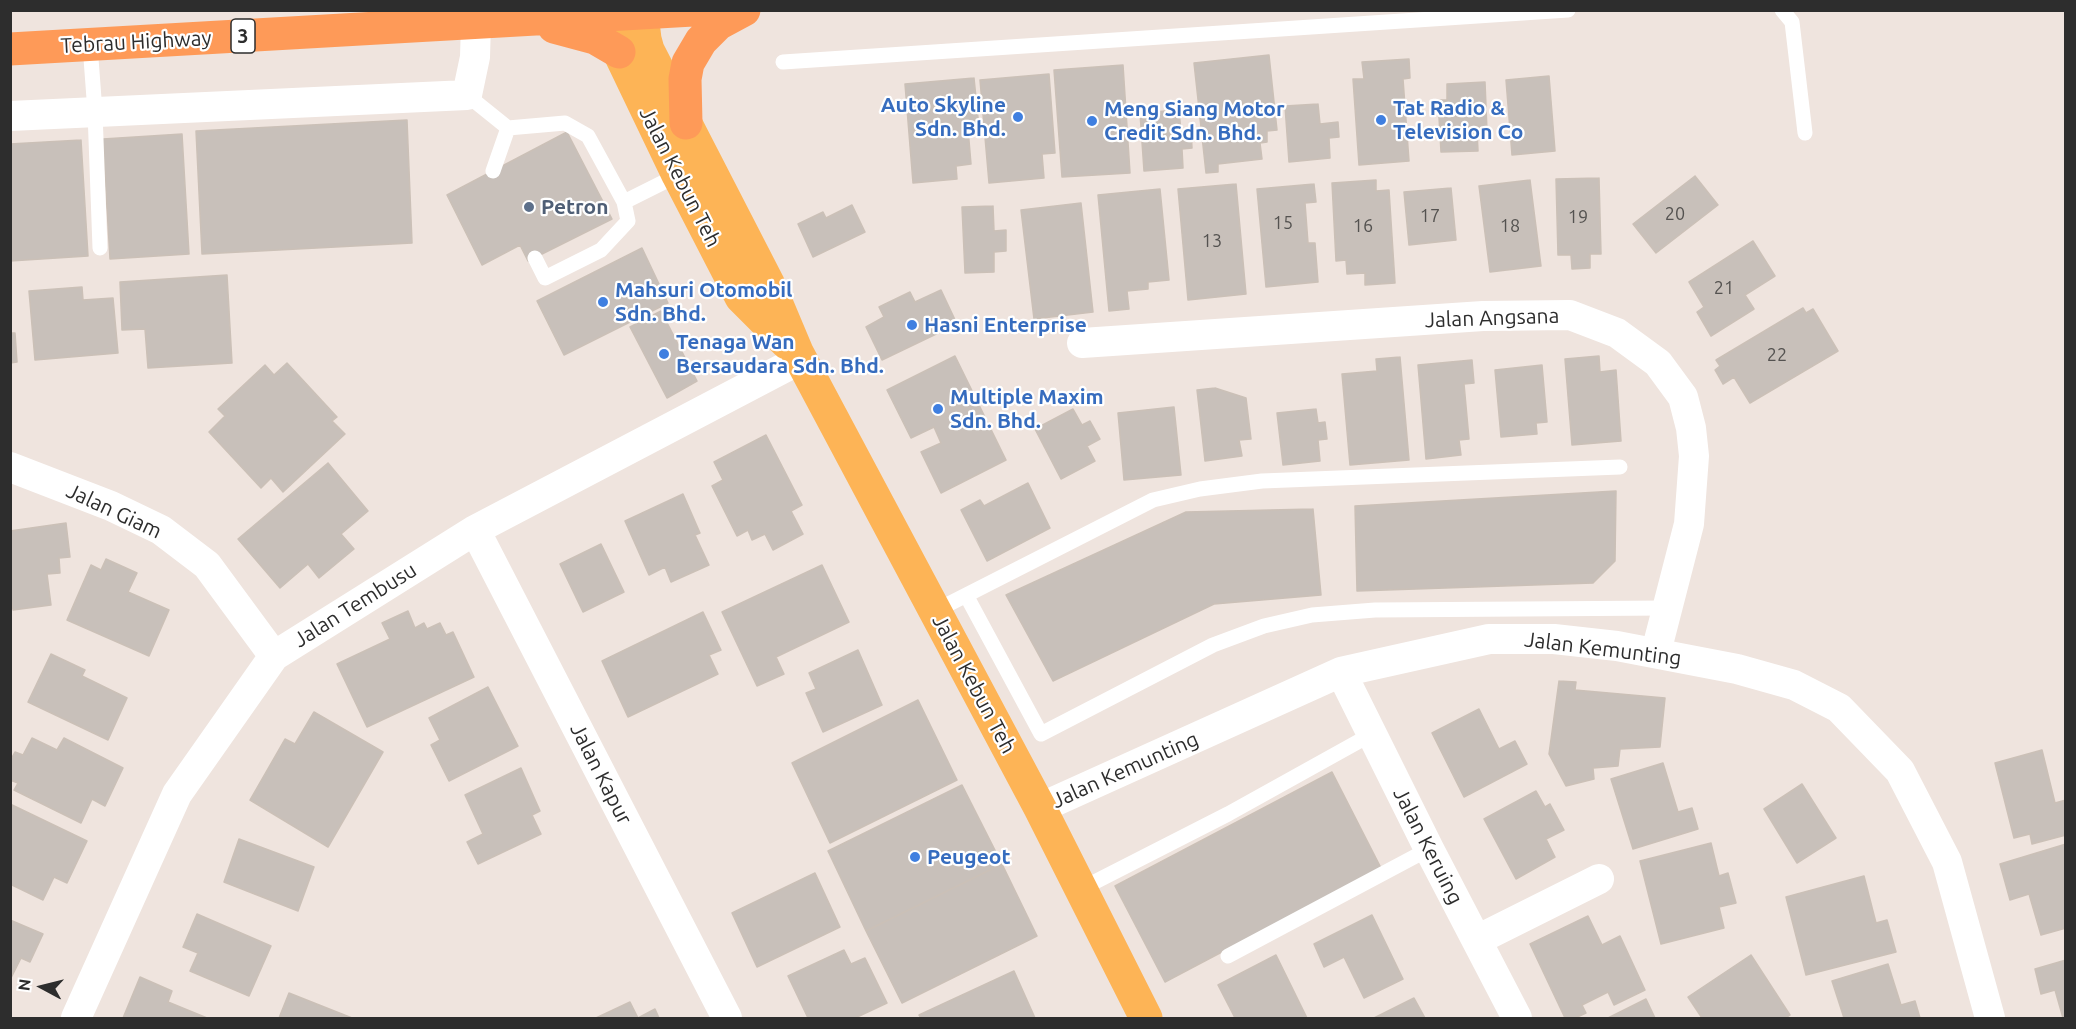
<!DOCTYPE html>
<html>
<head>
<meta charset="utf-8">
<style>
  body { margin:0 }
  #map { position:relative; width:2076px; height:1029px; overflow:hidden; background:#efe4de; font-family:Ubuntu,sans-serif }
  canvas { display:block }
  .frame { position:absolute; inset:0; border:12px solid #2d2d2d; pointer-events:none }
  .north { position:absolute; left:12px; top:957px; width:60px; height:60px; -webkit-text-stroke:4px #fff; paint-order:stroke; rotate:277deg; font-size:16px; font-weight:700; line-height:24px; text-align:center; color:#2d2d2d }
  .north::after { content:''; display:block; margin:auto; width:21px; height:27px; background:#2d2d2d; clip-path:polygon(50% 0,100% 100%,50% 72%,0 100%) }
</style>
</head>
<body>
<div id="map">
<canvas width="2076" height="1029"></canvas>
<div class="frame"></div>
<div class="north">N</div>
</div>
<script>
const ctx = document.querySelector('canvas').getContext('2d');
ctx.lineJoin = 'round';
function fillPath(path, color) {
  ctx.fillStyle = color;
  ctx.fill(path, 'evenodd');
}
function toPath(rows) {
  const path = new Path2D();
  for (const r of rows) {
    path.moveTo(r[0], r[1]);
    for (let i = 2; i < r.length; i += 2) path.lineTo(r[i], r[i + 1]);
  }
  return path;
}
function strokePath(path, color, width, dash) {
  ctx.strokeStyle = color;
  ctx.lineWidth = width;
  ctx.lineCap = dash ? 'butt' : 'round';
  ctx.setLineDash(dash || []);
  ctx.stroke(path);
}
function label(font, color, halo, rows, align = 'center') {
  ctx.font = font + ' Ubuntu,sans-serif';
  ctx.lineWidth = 4.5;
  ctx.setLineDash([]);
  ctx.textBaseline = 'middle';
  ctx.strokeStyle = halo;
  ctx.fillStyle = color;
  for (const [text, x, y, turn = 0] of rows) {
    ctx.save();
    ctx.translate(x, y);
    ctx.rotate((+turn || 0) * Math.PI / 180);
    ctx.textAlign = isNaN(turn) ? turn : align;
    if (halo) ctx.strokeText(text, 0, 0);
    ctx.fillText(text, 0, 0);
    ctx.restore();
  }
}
const building = toPath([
  [1269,55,1277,130,1267,131,1267,142,1260,143,1262,159,1218,164,1218,172,1206,173,1194,63,1269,55],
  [1409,59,1410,78,1403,79,1409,161,1359,165,1353,79,1364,79,1362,62,1409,59],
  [1123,65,1130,173,1062,177,1054,70,1123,65],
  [1049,74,1055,153,1042,154,1044,178,989,183,980,80,1049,74],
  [1549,76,1555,151,1512,155,1506,80,1549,76],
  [974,78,979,128,968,129,971,164,956,166,957,179,913,183,905,84,974,78],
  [1485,82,1487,131,1477,131,1478,151,1441,152,1438,100,1447,100,1447,84,1485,82],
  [1318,104,1320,124,1338,122,1339,137,1329,138,1330,158,1289,162,1285,106,1318,104],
  [1179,110,1181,132,1191,131,1192,148,1182,149,1183,168,1144,171,1140,113,1179,110],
  [407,120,412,243,202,254,196,131,407,120],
  [567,132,612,219,528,261,520,245,482,265,447,195,567,132],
  [182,134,189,254,110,259,103,139,182,134],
  [81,140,88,256,10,261,10,144,81,140],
  [1695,176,1718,205,1656,253,1633,224,1695,176],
  [1599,178,1601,254,1590,254,1590,268,1572,269,1571,255,1558,255,1556,179,1599,178],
  [1376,180,1376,191,1389,190,1395,283,1365,285,1365,273,1347,274,1346,260,1336,261,1332,183,1376,180],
  [1530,180,1541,266,1490,272,1479,186,1530,180],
  [1236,184,1246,294,1188,300,1178,189,1236,184],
  [1314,184,1316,202,1305,203,1308,243,1315,243,1318,282,1266,287,1257,189,1314,184],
  [1451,188,1456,240,1409,245,1404,192,1451,188],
  [1160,189,1169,280,1148,282,1148,289,1127,291,1129,309,1109,311,1098,195,1160,189],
  [1081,203,1093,312,1034,319,1021,210,1081,203],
  [852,205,865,232,813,257,798,224,823,212,826,218,852,205],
  [993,206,994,231,1006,230,1006,251,994,252,994,272,965,273,962,207,993,206],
  [1753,241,1775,276,1745,295,1754,309,1711,336,1697,312,1704,307,1689,282,1753,241],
  [642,248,668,303,564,355,537,301,642,248],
  [227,275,232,363,148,368,145,329,122,330,120,282,227,275],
  [82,287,83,300,113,298,118,353,35,360,29,291,82,287],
  [941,290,957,324,882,360,866,327,884,317,879,307,910,292,915,302,941,290],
  [1803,308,1806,313,1813,309,1838,351,1750,403,1734,377,1723,384,1715,370,1720,366,1716,360,1803,308],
  [661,311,697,381,667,398,630,327,661,311],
  [10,333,15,333,17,362,10,363,10,333],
  [955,356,1006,460,941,493,921,452,941,443,934,427,911,438,887,390,955,356],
  [1599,356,1600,372,1616,370,1621,441,1572,445,1565,359,1599,356],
  [1400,357,1409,460,1350,465,1342,374,1377,371,1376,359,1400,357],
  [1472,360,1474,383,1464,384,1469,439,1459,440,1461,455,1426,459,1418,365,1472,360],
  [287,363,337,417,332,421,345,434,283,492,271,478,261,488,209,432,225,416,218,409,265,365,274,375,287,363],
  [1542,365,1547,422,1536,423,1537,434,1501,437,1495,370,1542,365],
  [1215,388,1246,398,1251,439,1239,440,1242,456,1205,461,1197,390,1215,388],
  [1174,407,1181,475,1124,480,1118,413,1174,407],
  [1073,409,1082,425,1090,421,1100,439,1087,446,1095,461,1061,479,1035,429,1073,409],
  [1316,409,1318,423,1325,422,1327,439,1318,440,1320,461,1283,465,1277,413,1316,409],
  [766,435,802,505,791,511,803,534,773,550,765,534,752,540,748,530,737,536,712,486,723,480,714,462,766,435],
  [328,463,368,511,341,534,354,549,319,578,308,564,280,588,238,539,328,463],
  [1028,483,1050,528,987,561,961,510,980,500,984,506,1028,483],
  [1616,491,1615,561,1593,583,1357,591,1355,506,1616,491],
  [683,494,700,533,695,535,709,565,671,582,665,567,649,575,625,521,683,494],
  [1313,509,1321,595,1214,604,1053,681,1006,595,1186,512,1313,509],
  [66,523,70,557,59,558,60,573,47,574,51,605,13,610,10,592,10,531,66,523],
  [601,544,624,592,583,612,560,564,601,544],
  [106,559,137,573,128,592,169,610,149,656,67,620,91,565,101,570,106,559],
  [822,565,849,622,776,657,784,674,757,686,722,612,822,565],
  [408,611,415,628,424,623,427,629,440,623,446,635,453,632,474,677,367,727,337,664,390,639,382,623,408,611],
  [703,612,721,650,709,655,718,674,628,717,602,661,703,612],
  [858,650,882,705,823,732,806,693,816,689,809,673,858,650],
  [51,654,85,670,82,676,127,698,108,740,28,702,51,654],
  [1559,681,1576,682,1575,690,1665,698,1660,747,1620,749,1618,766,1593,768,1594,779,1566,786,1549,754,1559,681],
  [488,687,518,746,449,781,431,745,440,740,429,718,488,687],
  [918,700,957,780,830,843,792,763,918,700],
  [1479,709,1499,749,1515,741,1527,764,1464,797,1432,733,1479,709],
  [314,712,383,752,328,847,250,800,285,739,295,744,314,712],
  [32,738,57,750,64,738,123,768,105,806,92,799,81,823,14,790,18,783,10,780,10,761,15,752,23,755,32,738],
  [2042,750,2055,803,2066,800,2066,835,2032,844,2030,834,2014,838,1995,763,2042,750],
  [1663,763,1678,812,1692,808,1698,829,1633,849,1611,779,1663,763],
  [521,768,540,811,532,815,541,834,478,864,467,842,483,834,465,795,521,768],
  [1332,772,1381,868,1165,982,1115,886,1332,772],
  [1802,784,1836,838,1797,863,1764,809,1802,784],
  [962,785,1002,864,866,931,828,851,962,785],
  [1536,791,1545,807,1550,804,1564,830,1546,839,1555,857,1516,879,1484,819,1536,791],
  [10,804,87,841,67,883,54,877,43,900,10,884,10,804],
  [239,839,314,867,298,911,224,882,239,839],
  [1711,843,1719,876,1728,873,1736,903,1719,907,1724,928,1661,944,1640,861,1711,843],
  [2066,844,2066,928,2041,935,2029,894,2010,900,2000,864,2066,844],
  [1002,864,1037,936,902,1003,866,931,1002,864],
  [815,873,840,927,757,967,732,913,815,873],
  [1864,876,1876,923,1887,920,1896,952,1806,975,1786,897,1864,876],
  [197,914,271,946,249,996,190,971,198,953,183,947,197,914],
  [1372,915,1403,979,1364,998,1344,957,1324,967,1314,944,1372,915],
  [1588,916,1602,945,1620,936,1645,990,1614,1005,1608,992,1582,1005,1586,1013,1575,1018,1565,1018,1530,944,1588,916],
  [10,920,43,934,30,962,21,958,10,980,10,920],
  [844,950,851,964,865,958,887,1003,855,1018,808,1018,788,976,844,950],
  [1276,955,1307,1018,1235,1018,1218,985,1276,955],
  [1751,955,1790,1015,1785,1018,1702,1018,1688,997,1751,955],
  [2066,960,2066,1018,2063,1018,2055,990,2041,994,2035,969,2066,960],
  [1888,964,1901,1005,1915,1001,1920,1018,1844,1018,1832,981,1888,964],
  [1014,971,1035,1018,921,1018,919,1015,1014,971],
  [140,977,172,991,168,1002,207,1018,123,1018,140,977],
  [289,993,352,1018,279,1018,289,993],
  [1414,998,1425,1018,1374,1018,1414,998],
  [1646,999,1655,1018,1608,1018,1646,999],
  [630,1002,638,1018,655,1009,659,1018,596,1018,630,1002]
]);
const service = toPath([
  [1782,10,1792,22,1805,133],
  [90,45,95,112,100,248],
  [783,62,1568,10],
  [467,95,508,128,565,123,588,136,624,202,678,175],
  [493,171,508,128],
  [535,258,545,278,601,250,628,221,624,202],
  [966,595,1041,734,1213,645,1264,626,1312,615,1375,610,1668,608],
  [935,611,1153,500,1200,489,1262,481,1620,467],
  [1081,889,1228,814,1372,734],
  [1228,956,1429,849]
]);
const minor = toPath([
  [10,116,467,95,475,57,476,23],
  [1082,343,1483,316,1570,315,1617,333,1658,363,1683,397,1691,428,1694,456,1689,524,1656,652],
  [10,467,111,506,161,530,207,565,274,656],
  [475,530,727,1018],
  [1341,672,1429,849,1517,1018],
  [1040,808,1341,672,1489,639,1554,639,1617,646,1737,669,1794,685,1839,708,1900,771,1947,862,1990,1018],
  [1477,940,1599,879],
  [76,1018,177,794,274,656,475,530,801,359]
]);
const primary = toPath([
  [642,14,645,39,648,50,768,283,797,352,1040,808,1146,1018],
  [615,23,615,40,619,52,678,175,741,297,787,343]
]);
const trunk = toPath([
  [554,27,595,38,619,52],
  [10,49,693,10],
  [686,123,685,79,688,63,701,41,718,24,744,10]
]);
const markers = [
  [1018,117,6,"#3f7fe0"],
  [1381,120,6,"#3f7fe0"],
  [1092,121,6,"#3f7fe0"],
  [529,207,6,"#5c6f8a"],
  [603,302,6,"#3f7fe0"],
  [912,325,6,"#3f7fe0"],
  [664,354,6,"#3f7fe0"],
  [938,409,6,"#3f7fe0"],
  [915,857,6,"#3f7fe0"]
];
const numberNames = [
  ["20",1675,214],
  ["17",1430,216],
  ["19",1578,217],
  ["15",1283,223],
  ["16",1363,226],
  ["18",1510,226],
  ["13",1212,241],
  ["21",1724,288],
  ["22",1777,355]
];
const shields = [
  [243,36,24]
];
const shieldNames = [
  ["3",243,36]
];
const streetNames = [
  ["Tebrau Highway",136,42,-3],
  ["Jalan Kebun Teh",680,177,63],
  ["Jalan Angsana",1492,318,-2],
  ["Jalan Giam",114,511,25],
  ["Jalan Tembusu",355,605,-32],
  ["Jalan Kemunting",1603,649,7],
  ["Jalan Kebun Teh",974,684,62],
  ["Jalan Kemunting",1125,770,-24],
  ["Jalan Kapur",601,774,63],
  ["Jalan Keruing",1428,846,63]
];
const shopNames = [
  ["Auto Skyline",1006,105,"right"],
  ["Sdn. Bhd.",1006,129,"right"],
  ["Tat Radio &",1393,108],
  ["Television Co",1393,132],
  ["Meng Siang Motor",1104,109],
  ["Credit Sdn. Bhd.",1104,133],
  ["Mahsuri Otomobil",615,290],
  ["Sdn. Bhd.",615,314],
  ["Hasni Enterprise",924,325],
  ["Tenaga Wan",676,342],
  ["Bersaudara Sdn. Bhd.",676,366],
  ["Multiple Maxim",950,397],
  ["Sdn. Bhd.",950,421],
  ["Peugeot",927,857]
];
const serviceNames = [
  ["Petron",541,207]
];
fillPath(building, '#c8c0ba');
strokePath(building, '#cbc0b7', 1.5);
strokePath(service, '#fff', 15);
strokePath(minor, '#fff', 30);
strokePath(primary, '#fdb456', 33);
strokePath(trunk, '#fe9a58', 33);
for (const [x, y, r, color] of markers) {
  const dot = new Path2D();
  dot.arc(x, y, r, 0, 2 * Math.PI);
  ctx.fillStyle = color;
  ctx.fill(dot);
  strokePath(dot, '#fff', 2);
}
label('18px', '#545250', null, numberNames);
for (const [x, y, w] of shields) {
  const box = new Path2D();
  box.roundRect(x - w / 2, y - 17, w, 34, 4.5);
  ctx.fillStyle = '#fff';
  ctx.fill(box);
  strokePath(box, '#2d2d2d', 1.5);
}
label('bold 20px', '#2d2d2d', null, shieldNames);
label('21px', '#2d2d2d', '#fff', streetNames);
label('bold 21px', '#366cbe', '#fff', shopNames, 'left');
label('bold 21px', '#4e5e75', '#fff', serviceNames, 'left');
</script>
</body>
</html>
